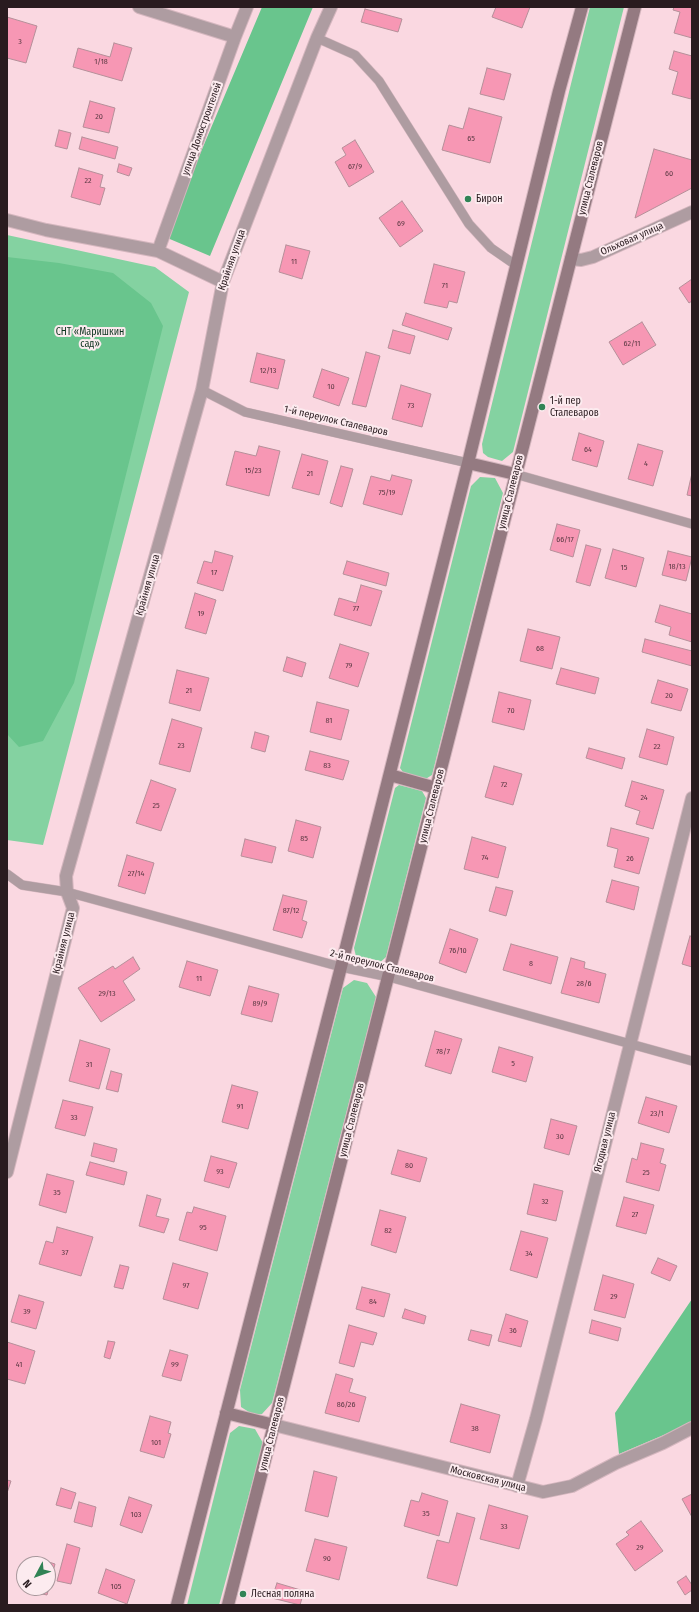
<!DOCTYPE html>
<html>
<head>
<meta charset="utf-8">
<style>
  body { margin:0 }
  #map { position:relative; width:699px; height:1612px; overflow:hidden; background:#fad8e1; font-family:"Fira Sans Condensed",sans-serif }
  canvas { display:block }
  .frame { position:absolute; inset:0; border:8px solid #291b1f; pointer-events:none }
  .north { position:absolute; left:16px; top:1556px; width:40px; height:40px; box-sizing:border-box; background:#fcebef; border:1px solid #a8989c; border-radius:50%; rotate:229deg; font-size:11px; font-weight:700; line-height:16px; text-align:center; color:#291b1f }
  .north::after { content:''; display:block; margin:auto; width:14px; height:18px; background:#318355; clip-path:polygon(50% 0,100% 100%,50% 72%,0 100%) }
</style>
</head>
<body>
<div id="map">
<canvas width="699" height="1612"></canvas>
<div class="frame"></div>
<div class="north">N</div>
</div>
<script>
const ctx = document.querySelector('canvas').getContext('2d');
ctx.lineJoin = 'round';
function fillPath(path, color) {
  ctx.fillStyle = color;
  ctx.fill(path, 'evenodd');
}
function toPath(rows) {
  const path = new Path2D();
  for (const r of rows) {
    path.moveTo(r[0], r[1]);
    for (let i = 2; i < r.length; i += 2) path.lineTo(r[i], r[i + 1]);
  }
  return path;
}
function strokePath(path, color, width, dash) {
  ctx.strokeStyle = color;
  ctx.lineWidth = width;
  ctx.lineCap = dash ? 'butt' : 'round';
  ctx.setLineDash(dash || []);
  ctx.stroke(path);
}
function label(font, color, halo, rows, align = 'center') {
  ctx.font = font + ' "Fira Sans Condensed",sans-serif';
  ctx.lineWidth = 4;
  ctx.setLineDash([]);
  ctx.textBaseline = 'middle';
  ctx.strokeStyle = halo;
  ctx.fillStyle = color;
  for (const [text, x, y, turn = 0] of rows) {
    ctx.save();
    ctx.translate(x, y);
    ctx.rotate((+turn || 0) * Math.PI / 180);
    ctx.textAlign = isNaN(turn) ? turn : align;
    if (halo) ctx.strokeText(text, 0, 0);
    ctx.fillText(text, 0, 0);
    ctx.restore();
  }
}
const green = toPath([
  [590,7,624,7,513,452,502,461,488,457,483,453,482,444],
  [7,235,155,267,189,292,43,845,7,840],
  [480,477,495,478,503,493,432,775,424,780,405,775,400,768,471,486],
  [399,785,422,791,426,798,386,957,374,968,358,965,354,948,395,788],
  [354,980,367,983,376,997,272,1403,262,1414,252,1414,241,1407,240,1390,343,988],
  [239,1426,255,1429,263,1443,219,1605,187,1605,230,1433]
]);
const forest = toPath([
  [262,7,313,7,210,256,165,237],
  [7,257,59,263,113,273,151,303,163,326,74,683,43,741,19,747,7,734],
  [692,1299,692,1423,619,1454,615,1413]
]);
const building = toPath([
  [496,7,530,7,522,28,492,17,496,7],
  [674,7,692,7,692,38,674,33,680,12,673,10,674,7],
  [365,9,402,19,398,32,361,22,365,9],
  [7,17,37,26,26,63,7,58,7,17],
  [114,43,132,48,122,81,73,67,78,48,110,57,114,43],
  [674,51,692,56,691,99,672,94,678,72,669,69,674,51],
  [487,68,511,74,504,100,480,94,487,68],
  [90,101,115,108,109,133,83,127,90,101],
  [469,108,502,117,490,163,442,150,449,125,463,129,469,108],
  [59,130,71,133,67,149,55,146,59,130],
  [82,137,118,147,115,159,79,149,82,137],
  [355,140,374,172,349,187,335,162,346,155,342,148,355,140],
  [654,149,692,160,692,188,635,218,654,149],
  [119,164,132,168,129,176,117,172,119,164],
  [79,168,103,175,100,187,105,188,100,205,71,197,79,168],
  [402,201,423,231,400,247,379,218,402,201],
  [286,245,310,251,302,279,279,272,286,245],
  [434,264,465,272,457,303,449,301,447,308,424,303,434,264],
  [692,279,692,301,689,303,679,288,692,279],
  [406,313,452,328,448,340,402,325,406,313],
  [642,322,656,345,623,365,609,342,642,322],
  [393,330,415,336,410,354,388,348,393,330],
  [366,352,380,356,366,407,352,404,366,352],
  [257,353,285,360,278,389,250,382,257,353],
  [322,369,349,378,339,406,313,397,322,369],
  [401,385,431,394,422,427,392,419,401,385],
  [579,433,604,441,597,467,572,460,579,433],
  [638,444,663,451,653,486,628,479,638,444],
  [259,446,280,451,269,496,226,485,235,451,256,456,259,446],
  [302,454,328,461,319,495,292,488,302,454],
  [341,466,353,469,342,507,330,503,341,466],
  [692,473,692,496,687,495,692,473],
  [392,475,412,480,402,515,363,504,371,476,390,481,392,475],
  [557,524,580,530,573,557,550,550,557,524],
  [586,545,601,549,590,586,576,582,586,545],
  [613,549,644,558,636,587,605,578,613,549],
  [215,551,233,556,223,591,197,583,204,561,212,563,215,551],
  [668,551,692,557,686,581,662,575,668,551],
  [347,561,389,573,386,586,343,574,347,561],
  [361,585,382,591,371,626,334,615,339,598,356,603,361,585],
  [195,593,216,600,206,634,185,628,195,593],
  [660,605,692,614,692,642,669,635,671,627,655,622,660,605],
  [528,629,560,637,552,669,520,661,528,629],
  [645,639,692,651,692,666,642,652,645,639],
  [340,644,369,653,358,687,329,678,340,644],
  [287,657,306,663,302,677,283,671,287,657],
  [561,668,599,678,595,694,556,684,561,668],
  [177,670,209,678,200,711,169,703,177,670],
  [658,680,688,689,681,711,651,703,658,680],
  [499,692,531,700,524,730,492,722,499,692],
  [317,702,349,710,341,740,310,732,317,702],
  [172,719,202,728,190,772,159,764,172,719],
  [647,729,674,737,667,765,639,757,647,729],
  [255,732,269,736,265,752,251,748,255,732],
  [589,748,625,758,622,769,586,758,589,748],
  [310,751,349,761,343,780,305,770,310,751],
  [494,766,522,774,513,805,485,797,494,766],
  [151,780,176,789,161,831,136,823,151,780],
  [632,781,664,790,653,829,636,824,640,811,625,806,632,781],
  [296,820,321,827,313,858,288,851,296,820],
  [611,828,649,838,639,874,614,867,618,849,607,846,611,828],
  [472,837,506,847,498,878,464,869,472,837],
  [245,839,276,847,272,863,241,856,245,839],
  [127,855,154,863,145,894,118,886,127,855],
  [612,880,639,887,634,910,606,902,612,880],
  [496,887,513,891,506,916,489,911,496,887],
  [283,895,307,901,302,920,307,922,302,938,273,930,283,895],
  [450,929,478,939,466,973,439,963,450,929],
  [690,936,692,937,692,967,682,964,690,936],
  [511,944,558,957,551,984,503,970,511,944],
  [133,957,140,969,123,981,135,1000,101,1022,78,988,113,966,115,969,133,957],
  [571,958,585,962,584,968,606,974,599,1003,561,993,571,958],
  [187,961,218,970,210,996,179,987,187,961],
  [249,986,279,994,272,1022,241,1014,249,986],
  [435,1031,462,1039,451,1074,425,1066,435,1031],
  [80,1040,110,1049,99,1089,69,1081,80,1040],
  [499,1047,533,1057,526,1082,492,1072,499,1047],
  [111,1071,122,1074,118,1092,106,1089,111,1071],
  [232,1085,258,1092,248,1129,222,1122,232,1085],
  [646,1097,677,1106,669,1133,638,1123,646,1097],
  [63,1100,93,1107,85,1136,55,1128,63,1100],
  [551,1119,577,1126,569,1155,544,1148,551,1119],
  [94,1143,117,1149,114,1162,91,1156,94,1143],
  [641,1143,664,1149,660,1163,666,1165,659,1191,626,1182,632,1158,637,1160,641,1143],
  [398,1150,427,1158,420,1182,391,1174,398,1150],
  [211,1156,237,1163,229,1188,204,1181,211,1156],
  [90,1162,127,1172,124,1185,86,1175,90,1162],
  [47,1174,74,1181,66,1213,39,1205,47,1174],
  [534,1184,563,1191,556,1221,527,1214,534,1184],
  [147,1195,161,1199,156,1216,169,1219,164,1233,139,1226,147,1195],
  [624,1197,654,1205,646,1234,616,1226,624,1197],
  [194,1207,226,1216,217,1251,179,1240,187,1212,192,1213,194,1207],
  [380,1210,406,1217,396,1253,371,1245,380,1210],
  [57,1227,93,1237,81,1276,39,1264,46,1241,53,1243,57,1227],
  [521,1231,548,1238,537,1278,510,1270,521,1231],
  [658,1258,677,1266,670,1281,651,1273,658,1258],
  [173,1263,208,1273,198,1309,163,1299,173,1263],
  [120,1265,129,1267,123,1289,114,1287,120,1265],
  [603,1275,634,1284,625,1318,594,1310,603,1275],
  [362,1287,390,1294,384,1317,356,1309,362,1287],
  [19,1295,44,1302,36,1329,11,1322,19,1295],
  [405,1309,426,1316,424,1324,402,1318,405,1309],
  [506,1314,528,1321,521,1347,498,1341,506,1314],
  [592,1320,621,1328,618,1341,589,1333,592,1320],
  [349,1325,377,1333,373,1345,361,1342,354,1367,339,1363,349,1325],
  [471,1330,492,1335,489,1346,468,1340,471,1330],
  [108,1341,115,1342,110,1359,104,1357,108,1341],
  [7,1342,35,1351,25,1384,7,1379,7,1342],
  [170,1350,188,1355,181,1381,162,1376,170,1350],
  [336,1374,353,1379,349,1392,366,1397,359,1422,325,1413,336,1374],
  [461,1404,500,1415,490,1453,450,1442,461,1404],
  [150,1416,171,1422,168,1433,171,1434,164,1458,140,1451,150,1416],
  [314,1471,337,1477,328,1517,305,1511,314,1471],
  [7,1480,11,1481,7,1493,7,1480],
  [61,1488,76,1493,71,1509,56,1505,61,1488],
  [422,1493,448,1501,439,1536,404,1526,411,1500,419,1502,422,1493],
  [692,1494,692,1517,682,1499,692,1494],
  [129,1497,152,1505,142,1533,120,1525,129,1497],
  [79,1502,96,1507,92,1527,74,1522,79,1502],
  [489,1505,528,1516,519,1549,480,1539,489,1505],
  [457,1513,475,1518,457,1586,427,1578,437,1540,449,1543,457,1513],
  [641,1521,663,1551,635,1571,616,1544,629,1535,626,1532,641,1521],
  [315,1539,347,1547,339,1580,306,1571,315,1539],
  [67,1544,80,1548,71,1584,57,1581,67,1544],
  [46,1561,55,1564,47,1595,38,1593,39,1588,48,1588,48,1564,46,1564,46,1561],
  [106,1569,135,1580,127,1604,98,1593,106,1569],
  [686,1576,692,1585,692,1590,685,1595,677,1582,686,1576],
  [277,1583,304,1591,300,1605,272,1598,277,1583]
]);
const lane = toPath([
  [317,38,355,55,379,81,469,224,491,248,517,266],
  [202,390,245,412,468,463],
  [515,474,692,524],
  [7,874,22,885,67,892,341,967,389,977,692,1061]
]);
const street = toPath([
  [139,7,235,37],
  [7,220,46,230,158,251,223,282],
  [158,251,235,37,247,7],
  [571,259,581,260,593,257,692,212],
  [7,1172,73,908,67,892,66,876,202,390,223,282,317,38,331,7],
  [274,1425,543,1492,572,1486,616,1463,663,1443,692,1428],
  [517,1486,536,1419,692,798]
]);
const secondary = toPath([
  [468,463,515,474],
  [390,775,436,788],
  [226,1413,274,1425],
  [177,1605,341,967,468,463,559,91,582,7],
  [228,1605,635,7]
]);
const markers = [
  [468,199,4,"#318355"],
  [542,407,4,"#318355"],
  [243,1594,4,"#318355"]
];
const numberNames = [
  ["3",20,42],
  ["1/18",101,62],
  ["20",99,117],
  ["65",471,139],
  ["67/9",355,167],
  ["60",669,174],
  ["22",88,181],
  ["69",401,224],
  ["11",294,262],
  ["71",445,286],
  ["62/11",632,344],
  ["12/13",268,371],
  ["10",331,387],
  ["73",411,406],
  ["64",588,450],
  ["4",646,464],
  ["15/23",253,471],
  ["21",310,474],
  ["75/19",387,493],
  ["66/17",565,540],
  ["18/13",677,567],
  ["15",624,568],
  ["17",214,573],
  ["77",356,609],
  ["19",201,614],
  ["68",540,649],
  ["79",349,666],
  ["21",189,691],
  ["20",669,696],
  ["70",511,711],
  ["81",329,721],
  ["23",181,746],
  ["22",657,747],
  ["83",327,766],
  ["72",504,785],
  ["24",644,798],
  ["25",156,806],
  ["85",304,839],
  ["74",485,858],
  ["26",630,859],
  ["27/14",136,874],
  ["87/12",291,911],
  ["76/10",458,951],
  ["8",531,964],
  ["11",199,979],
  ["28/6",584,984],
  ["29/13",107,994],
  ["89/9",260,1004],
  ["78/7",443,1052],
  ["5",513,1064],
  ["31",89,1065],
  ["91",240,1107],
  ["23/1",657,1114],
  ["33",74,1118],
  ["30",560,1137],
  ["80",409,1166],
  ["93",220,1172],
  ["25",646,1173],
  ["35",57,1193],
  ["32",545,1202],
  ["27",635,1215],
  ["95",203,1228],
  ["82",388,1231],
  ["37",65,1253],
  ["34",529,1254],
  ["97",186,1286],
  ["29",614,1297],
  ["84",373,1302],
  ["39",27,1312],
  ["36",513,1331],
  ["41",19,1365],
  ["99",175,1365],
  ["86/26",346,1405],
  ["38",475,1429],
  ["101",156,1443],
  ["35",426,1514],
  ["103",136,1515],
  ["33",504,1527],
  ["29",640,1548],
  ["90",327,1559],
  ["105",116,1587]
];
const streetNames = [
  ["улица Домостроителей",202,129,-70],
  ["улица Сталеваров",591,178,-76],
  ["Ольховая улица",632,239,-24],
  ["Крайняя улица",232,260,-71],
  ["1-й переулок Сталеваров",336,421,13],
  ["улица Сталеваров",511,492,-76],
  ["Крайняя улица",148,585,-74],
  ["улица Сталеваров",432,806,-76],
  ["Крайняя улица",64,943,-76],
  ["2-й переулок Сталеваров",382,966,14],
  ["улица Сталеваров",352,1120,-76],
  ["Ягодная улица",605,1142,-76],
  ["улица Сталеваров",272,1434,-76],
  ["Московская улица",488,1479,14]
];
const poiNames = [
  ["Бирон",476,199],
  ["1-й пер",550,401],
  ["Сталеваров",550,413],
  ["Лесная поляна",251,1594]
];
const parkNames = [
  ["СНТ «Маришкин",90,332],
  ["сад»",90,344]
];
fillPath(green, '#84d2a1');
fillPath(forest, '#69c58d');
fillPath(building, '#f797b4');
strokePath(building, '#b58f99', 1);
strokePath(lane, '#d4b6be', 10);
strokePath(street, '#d4b6be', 14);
strokePath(secondary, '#d4b6be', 14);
strokePath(lane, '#ae9ca1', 9);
strokePath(street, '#ae9ca1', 12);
strokePath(secondary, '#947a81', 12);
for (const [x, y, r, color] of markers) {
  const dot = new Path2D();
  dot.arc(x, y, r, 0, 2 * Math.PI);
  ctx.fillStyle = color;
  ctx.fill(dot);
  strokePath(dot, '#fcebef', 1.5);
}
label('8px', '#5c3a44', null, numberNames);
label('10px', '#291b1f', '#fcebef', streetNames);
label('10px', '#291b1f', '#fcebef', poiNames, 'left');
label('10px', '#0b331d', '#fcebef', parkNames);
</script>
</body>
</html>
